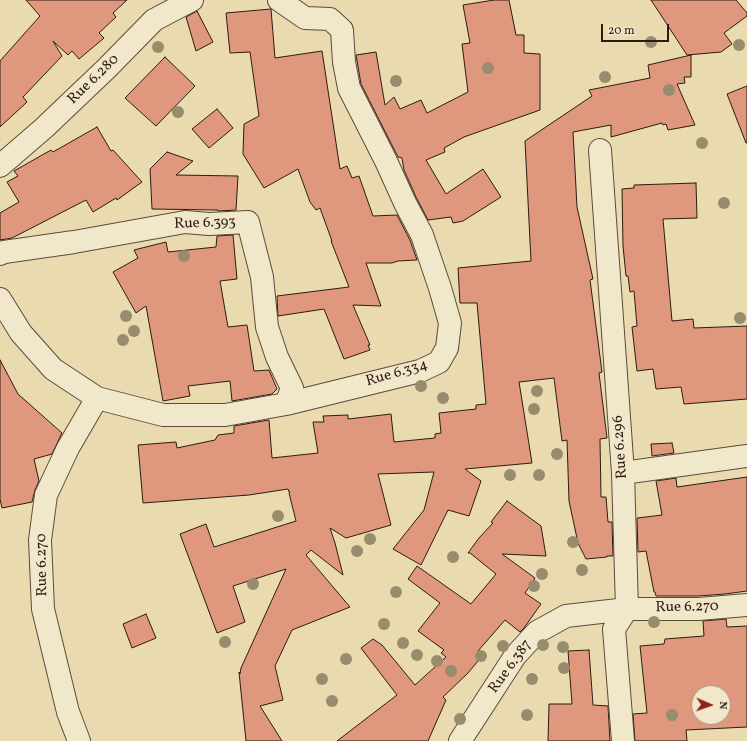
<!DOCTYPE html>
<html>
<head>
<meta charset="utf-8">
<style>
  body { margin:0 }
  #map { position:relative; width:747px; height:741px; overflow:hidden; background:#eadaaf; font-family:Vollkorn,serif }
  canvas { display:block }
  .north { position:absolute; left:691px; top:685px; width:40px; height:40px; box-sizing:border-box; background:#f1e7cb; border:1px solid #a39581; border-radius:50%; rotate:92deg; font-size:11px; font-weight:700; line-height:16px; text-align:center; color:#2d1b13 }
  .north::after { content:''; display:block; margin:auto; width:14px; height:18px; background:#8f2418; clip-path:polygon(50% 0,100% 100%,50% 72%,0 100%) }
  .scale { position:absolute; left:601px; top:24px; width:68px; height:18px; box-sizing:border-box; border:2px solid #2d1b13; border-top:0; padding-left:5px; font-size:12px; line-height:14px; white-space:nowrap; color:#2d1b13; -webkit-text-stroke:3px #f1e7cb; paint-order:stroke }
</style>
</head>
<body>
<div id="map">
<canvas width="747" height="741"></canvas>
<div class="north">N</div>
<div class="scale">20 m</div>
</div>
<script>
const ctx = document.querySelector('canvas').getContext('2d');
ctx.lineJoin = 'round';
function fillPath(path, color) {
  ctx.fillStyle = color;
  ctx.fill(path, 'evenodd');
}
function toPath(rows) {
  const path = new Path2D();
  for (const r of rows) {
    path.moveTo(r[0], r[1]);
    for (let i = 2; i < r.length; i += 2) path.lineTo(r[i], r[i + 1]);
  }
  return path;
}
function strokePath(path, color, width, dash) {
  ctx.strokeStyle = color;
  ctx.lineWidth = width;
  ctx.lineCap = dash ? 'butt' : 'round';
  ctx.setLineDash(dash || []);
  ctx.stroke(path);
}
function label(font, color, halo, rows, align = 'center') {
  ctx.font = font + ' Vollkorn,serif';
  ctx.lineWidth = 3;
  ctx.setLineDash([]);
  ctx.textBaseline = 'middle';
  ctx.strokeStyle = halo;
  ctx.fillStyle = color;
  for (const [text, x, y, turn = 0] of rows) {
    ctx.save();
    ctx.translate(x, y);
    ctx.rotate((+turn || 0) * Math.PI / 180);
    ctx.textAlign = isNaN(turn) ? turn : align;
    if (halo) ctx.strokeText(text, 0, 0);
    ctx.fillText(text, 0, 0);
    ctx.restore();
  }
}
const building = toPath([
  [26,0,127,0,113,13,116,17,99,33,104,38,79,59,72,51,68,55,53,41,62,56,23,97,27,102,0,127,0,61,40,16,26,0],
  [494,0,509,0,516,35,524,35,524,53,540,54,540,110,464,137,444,148,445,152,426,160,446,194,483,169,501,197,463,221,453,223,451,217,428,220,416,197,404,170,402,158,398,157,361,84,356,55,376,52,385,105,394,97,400,109,421,100,427,113,468,92,462,44,470,43,463,5,494,0],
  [651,0,736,0,747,13,747,16,724,33,732,44,721,52,687,55,651,0],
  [271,9,275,58,322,51,340,169,347,166,352,178,359,176,373,216,397,215,410,240,417,260,398,261,392,263,366,263,381,306,353,305,370,345,368,345,370,350,344,359,324,309,278,316,277,296,349,287,331,241,332,241,320,208,316,210,310,202,298,169,264,188,243,154,244,124,259,116,250,52,230,53,226,13,271,9],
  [197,11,213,42,196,51,186,17,197,11],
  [691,55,691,77,684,77,685,83,677,84,695,125,668,130,666,124,663,125,662,123,611,137,611,125,573,132,577,207,593,279,590,280,602,372,599,373,607,438,600,439,601,497,606,497,608,522,612,522,613,556,607,556,607,557,586,559,578,543,569,501,567,440,562,441,554,378,519,382,532,463,465,469,481,481,469,516,448,510,421,565,393,549,424,510,434,472,378,474,391,525,346,538,330,528,335,543,343,575,311,550,306,555,350,607,292,630,275,666,283,700,260,706,282,741,246,741,239,672,240,674,241,668,286,569,233,586,245,622,217,633,180,534,206,524,214,547,296,521,289,493,290,492,289,492,288,489,249,495,143,503,138,445,176,442,177,448,215,440,218,435,234,433,234,426,269,420,272,458,318,453,313,422,324,422,323,416,348,415,348,419,391,414,394,442,435,438,435,434,441,433,439,413,476,409,476,405,486,404,477,303,460,303,458,268,531,261,525,141,592,96,589,90,650,78,648,65,691,55],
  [165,57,195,86,156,126,125,98,165,57],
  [747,86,747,143,746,143,727,94,747,86],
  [217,109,233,128,209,148,192,129,217,109],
  [97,127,111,151,113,150,142,182,117,200,116,198,93,212,86,200,12,238,0,240,0,213,19,202,7,182,18,176,14,171,51,150,53,152,97,127],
  [167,152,193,161,176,175,238,176,236,210,218,211,218,210,152,209,150,169,167,152],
  [696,183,697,218,663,219,672,321,693,319,694,328,747,326,747,399,684,404,681,387,656,389,653,369,637,371,632,327,637,326,634,291,630,292,628,276,626,276,623,246,622,189,634,188,634,185,696,183],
  [233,235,237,279,220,281,228,327,247,325,254,371,269,370,277,389,272,394,232,401,230,381,188,386,190,396,163,401,146,306,136,313,113,272,138,258,134,250,166,242,168,252,216,247,217,236,233,235],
  [0,360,18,394,62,433,52,454,34,459,39,481,35,490,32,502,2,508,0,499,0,360],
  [672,443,674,453,652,456,651,444,672,443],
  [747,477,747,591,725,594,698,596,656,596,655,592,654,592,646,551,638,552,637,518,662,515,656,481,676,478,677,487,747,477],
  [507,501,541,526,546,556,502,554,535,578,525,593,541,604,524,628,520,632,505,620,478,651,483,655,468,673,443,697,446,700,428,741,337,741,397,695,361,648,373,639,382,645,415,685,446,657,441,653,444,650,418,631,440,603,408,579,417,566,471,604,496,574,470,553,468,553,479,538,493,523,491,522,507,501],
  [146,614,156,638,132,648,123,624,146,614],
  [726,619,727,627,747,626,747,727,686,730,687,741,635,741,633,714,647,713,640,646,664,644,665,639,704,636,703,621,726,619],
  [699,693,723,693,723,717,699,717,699,693],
  [589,650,593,705,608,706,610,741,548,741,549,704,572,704,568,651,589,650]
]);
const street = toPath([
  [600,150,623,473,627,609,614,629,623,741],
  [0,166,44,128,107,68,154,20,192,0],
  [0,254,4,252,74,242,185,222,209,224,248,222,262,277,267,327,277,357,292,388,286,404],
  [0,299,21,333,53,369,97,398,163,415,225,415,286,404,420,371,439,362,447,348,450,323,440,288,422,235,405,203,386,161,349,88,344,62,342,30,330,19,305,18,279,0],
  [623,473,747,456],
  [79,741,68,712,43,609,40,540,46,495,68,448,97,398],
  [460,741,515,656,537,632,566,616,627,609,699,609,747,605]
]);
const trees = [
  [651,42],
  [739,45],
  [158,47],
  [488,68],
  [605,77],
  [396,81],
  [669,90],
  [178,112],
  [702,143],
  [724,203],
  [184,256],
  [126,316],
  [740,318],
  [134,331],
  [123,340],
  [421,386],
  [537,391],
  [443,398],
  [534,409],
  [557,454],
  [510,475],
  [539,475],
  [278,516],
  [370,539],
  [573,542],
  [357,551],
  [453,557],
  [582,570],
  [542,574],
  [253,584],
  [534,586],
  [396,592],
  [654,622],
  [384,624],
  [225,642],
  [403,643],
  [543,645],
  [503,646],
  [563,647],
  [417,655],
  [481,656],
  [346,659],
  [437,661],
  [564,668],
  [451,671],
  [322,679],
  [532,679],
  [332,701],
  [527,715],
  [672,715],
  [460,719]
];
const streetNames = [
  ["Rue 6.280",94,80,-44],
  ["Rue 6.393",205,224,-2],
  ["Rue 6.334",397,374,-16],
  ["Rue 6.296",621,447,-94],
  ["Rue 6.270",43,565,-91],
  ["Rue 6.270",687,608,-1],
  ["Rue 6.387",511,667,-54]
];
fillPath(building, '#df977d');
strokePath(building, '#2d1b13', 1);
strokePath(street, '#5c4b3a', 24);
strokePath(street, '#f1e7cb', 22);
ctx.fillStyle = '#988c6e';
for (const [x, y] of trees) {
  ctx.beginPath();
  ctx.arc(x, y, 6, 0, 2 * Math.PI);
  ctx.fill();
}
label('15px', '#2d1b13', '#f1e7cb', streetNames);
</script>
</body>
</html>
